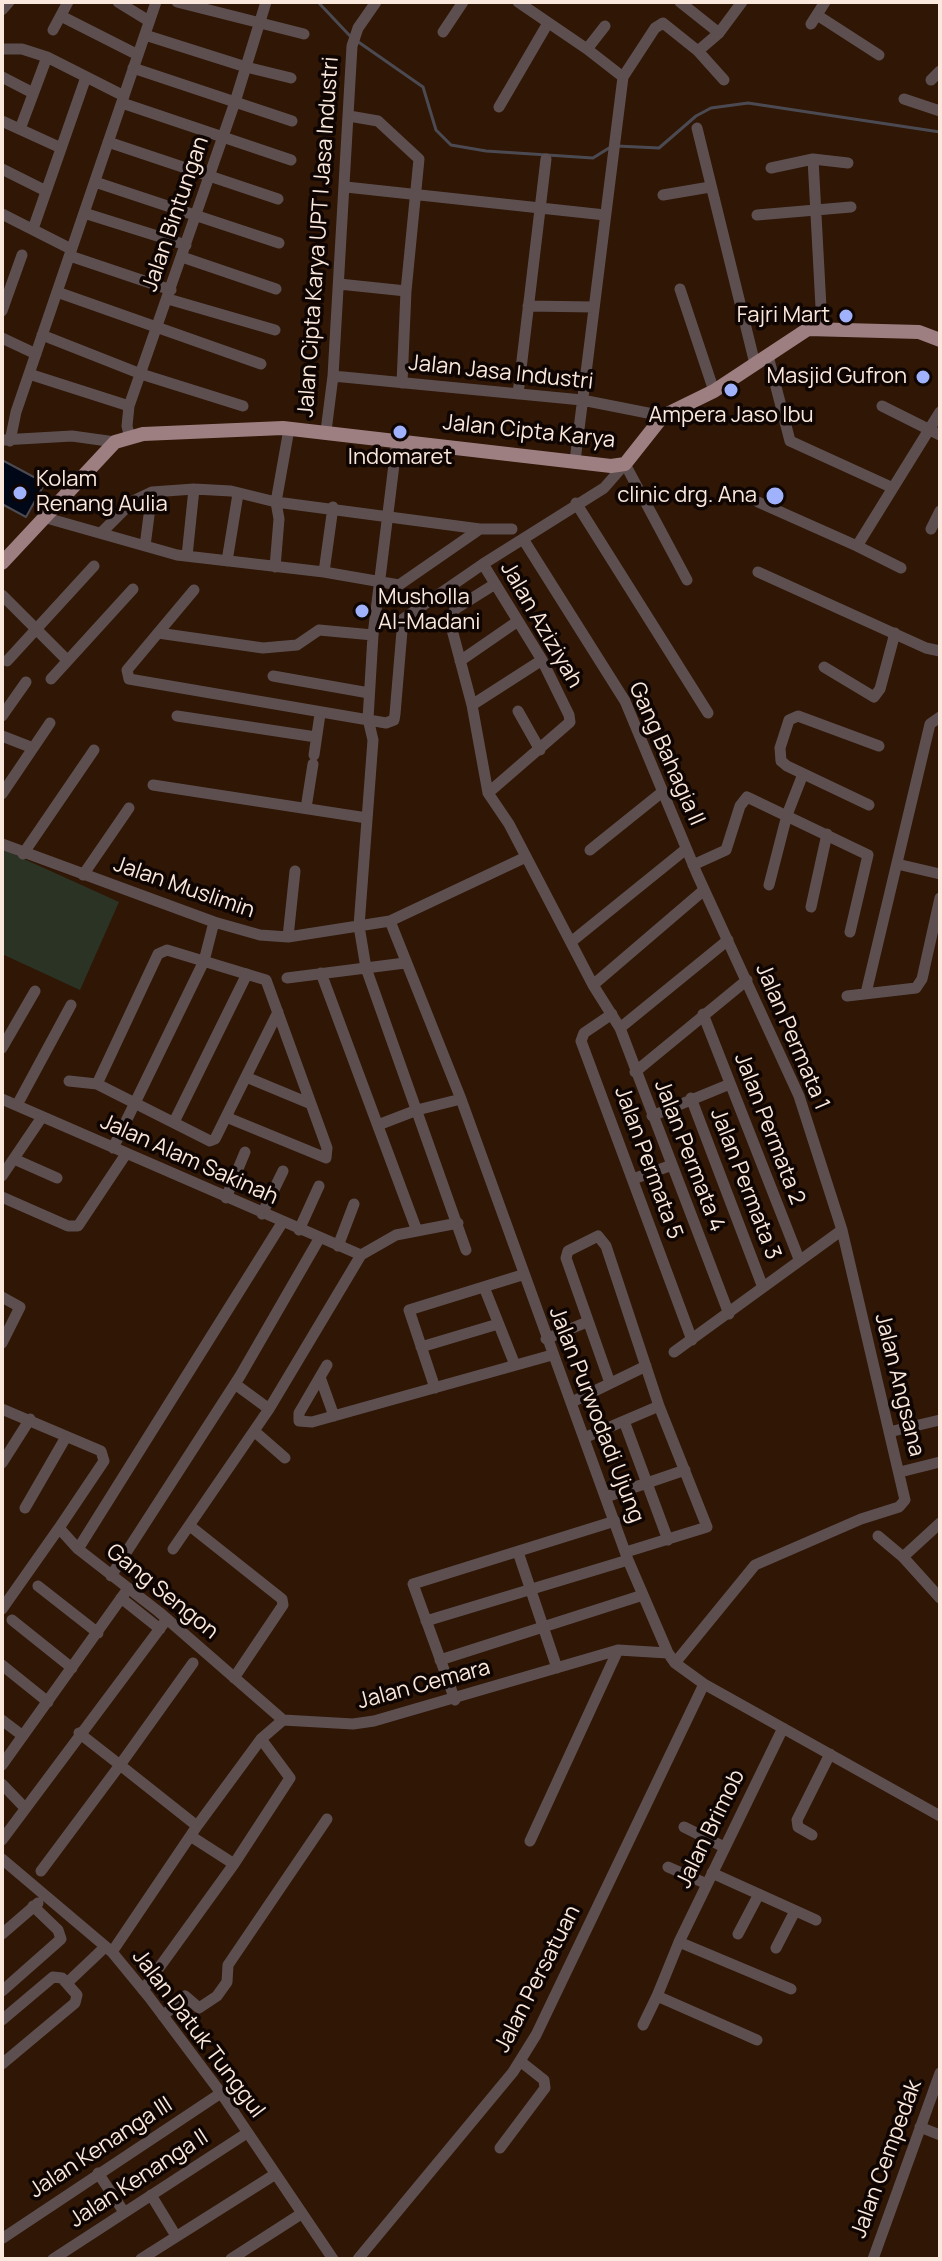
<!DOCTYPE html>
<html>
<head>
<meta charset="utf-8">
<style>
  body { margin:0 }
  #map { position:relative; width:942px; height:2261px; overflow:hidden; background:#2f1605; font-family:Manrope,sans-serif }
  canvas { display:block }
  .frame { position:absolute; inset:0; border:4px solid #fae8dd; pointer-events:none }
</style>
</head>
<body>
<div id="map">
<canvas width="942" height="2261"></canvas>
<div class="frame"></div>
</div>
<script>
const ctx = document.querySelector('canvas').getContext('2d');
ctx.lineJoin = 'round';
function fillPath(path, color) {
  ctx.fillStyle = color;
  ctx.fill(path, 'evenodd');
}
function toPath(rows) {
  const path = new Path2D();
  for (const r of rows) {
    path.moveTo(r[0], r[1]);
    for (let i = 2; i < r.length; i += 2) path.lineTo(r[i], r[i + 1]);
  }
  return path;
}
function strokePath(path, color, width, dash) {
  ctx.strokeStyle = color;
  ctx.lineWidth = width;
  ctx.lineCap = dash ? 'butt' : 'round';
  ctx.setLineDash(dash || []);
  ctx.stroke(path);
}
function label(font, color, halo, rows, align = 'center') {
  ctx.font = font + ' Manrope,sans-serif';
  ctx.lineWidth = 7;
  ctx.setLineDash([]);
  ctx.textBaseline = 'middle';
  ctx.strokeStyle = halo;
  ctx.fillStyle = color;
  for (const [text, x, y, turn = 0] of rows) {
    ctx.save();
    ctx.translate(x, y);
    ctx.rotate((+turn || 0) * Math.PI / 180);
    ctx.textAlign = isNaN(turn) ? turn : align;
    if (halo) ctx.strokeText(text, 0, 0);
    ctx.fillText(text, 0, 0);
    ctx.restore();
  }
}
const green = toPath([
  [2,849,119,902,80,990,2,954]
]);
const water = toPath([
  [2,460,45,483,26,517,2,504,2,460]
]);
const stream = toPath([
  [318,2,351,37],
  [357,41,423,87,436,130,451,145,486,151,593,158,609,148],
  [617,146,659,148,696,116,711,108,748,103,940,132]
]);
const minor = toPath([
  [118,2,149,21],
  [177,2,304,34],
  [518,2,587,49,605,26],
  [680,2,719,33,742,2],
  [2,10,9,2],
  [817,15,879,55],
  [61,16,138,55],
  [811,24,825,2],
  [53,30,68,2],
  [443,32,463,2],
  [145,35,246,67,291,78],
  [2,49,22,49,47,57,124,96],
  [587,49,623,77],
  [698,51,719,33],
  [133,68,292,121],
  [2,77,33,93],
  [931,80,940,71],
  [904,99,940,111],
  [122,103,291,160],
  [499,107,548,23],
  [349,116,378,121,419,159,406,291,402,383],
  [2,121,61,148],
  [697,128,755,364],
  [20,129,47,57],
  [108,142,278,199],
  [813,159,822,326],
  [771,168,813,159,848,163],
  [2,169,46,191],
  [95,182,279,243],
  [346,187,605,215],
  [663,195,710,187],
  [84,213,186,245],
  [2,214,71,249],
  [757,215,851,207],
  [33,229,86,77],
  [70,256,171,290],
  [182,257,276,289],
  [339,284,406,291],
  [680,289,714,391],
  [57,292,261,364],
  [168,299,275,330],
  [528,306,594,307],
  [2,311,22,255],
  [42,335,141,374,243,406],
  [2,338,36,354],
  [768,356,790,441,893,488],
  [29,374,129,406],
  [333,376,582,400,663,416],
  [518,394,546,159],
  [882,406,940,435],
  [326,431,333,376,352,46,358,28,376,2],
  [130,438,127,426,129,406,235,102,266,2],
  [2,440,72,436,115,442],
  [397,440,373,635,368,719,373,740,359,926,366,968,466,1250],
  [10,441,16,412,156,2],
  [575,461,623,77,655,28,663,23,698,51,724,80],
  [758,502,857,546,940,412],
  [576,503,708,713],
  [50,519,177,555,324,572,399,585,480,529,512,529],
  [931,529,940,511],
  [101,533,133,501,152,492,194,489,231,491,276,502,480,529],
  [523,539,625,701,697,874,799,1096,842,1230,905,1500,899,1507,861,1519,755,1565,675,1663],
  [145,546,152,492],
  [857,546,901,568],
  [187,556,194,489],
  [227,561,238,494],
  [275,567,279,519,276,502,289,429],
  [324,572,333,507],
  [758,572,926,648,940,651],
  [495,584,455,609,450,622,472,705,488,793,509,824,593,985,620,1028,729,1314],
  [194,590,127,670,129,679,386,723,394,720,395,714,403,619,483,564],
  [2,595,67,660],
  [158,633,263,648,297,645,319,630,373,635],
  [7,661,94,566],
  [460,661,518,621],
  [824,667,874,697,880,689,895,633],
  [273,676,369,693],
  [51,679,133,589],
  [472,705,542,660],
  [518,711,540,750],
  [2,716,26,682],
  [177,716,316,737],
  [2,736,33,748],
  [314,755,320,714],
  [153,785,367,818],
  [488,793,570,722,569,715,542,660,483,564,604,488,625,464,687,580],
  [2,794,50,723],
  [869,805,787,766,781,761,780,748,789,720,798,716,879,746],
  [306,808,313,764],
  [2,844,214,922,260,935,288,937,390,921,526,857],
  [590,850,661,793],
  [23,854,94,750],
  [897,864,940,874],
  [693,865,726,850,740,806,747,797,868,855,850,932],
  [83,875,129,808],
  [769,885,787,815,803,774],
  [811,907,827,834],
  [390,921,461,1099,628,1560,668,1653,675,1663,704,1684,940,1816],
  [288,937,295,871],
  [571,942,686,849],
  [321,973,417,1231],
  [287,978,405,963],
  [593,985,704,890],
  [866,993,930,724,940,717],
  [847,996,916,988,922,979,940,898],
  [612,1014,584,1033,581,1041,692,1340],
  [703,1014,799,1259],
  [620,1028,728,940],
  [2,1048,35,991],
  [635,1072,747,980],
  [246,1077,311,1104],
  [69,1081,97,1084,210,1141,215,1139,278,1012],
  [97,1084,158,954,167,950,266,980,327,1148,326,1158,226,1117],
  [691,1098,762,1285],
  [2,1099,361,1255],
  [17,1105,71,1005],
  [652,1116,730,1084],
  [175,1120,247,974],
  [378,1125,417,1110,461,1099],
  [113,1148,204,961,214,922],
  [14,1159,57,1178],
  [2,1176,42,1117],
  [633,1179,672,1165],
  [2,1197,68,1226,78,1226,126,1154],
  [226,1198,245,1152],
  [262,1214,283,1171],
  [299,1230,319,1186],
  [338,1246,354,1204],
  [484,1287,515,1365],
  [2,1297,20,1307,2,1343],
  [546,1339,587,1322],
  [421,1347,498,1324],
  [674,1352,842,1230],
  [327,1365,299,1413,299,1421,312,1422,552,1355],
  [320,1377,334,1416],
  [610,1383,566,1258,568,1251,598,1236,606,1246,659,1406,707,1527,626,1552],
  [235,1384,269,1409],
  [435,1388,409,1310,522,1275],
  [572,1402,646,1366],
  [2,1409,101,1451,104,1461,59,1528,78,1549,159,1612,283,1720],
  [624,1421,668,1540],
  [254,1431,285,1458],
  [889,1432,940,1420],
  [584,1438,659,1406],
  [2,1463,30,1419],
  [900,1472,940,1462],
  [606,1497,685,1470],
  [25,1508,66,1437],
  [940,1523,903,1557,940,1598],
  [190,1526,282,1599,283,1605,234,1678],
  [878,1536,903,1557],
  [78,1549,282,1223],
  [173,1549,269,1409,361,1255,396,1235,458,1223],
  [518,1552,557,1668],
  [111,1576,240,1376,319,1239],
  [38,1586,98,1633],
  [121,1598,160,1629],
  [2,1609,59,1528],
  [12,1620,72,1668],
  [426,1621,628,1560],
  [440,1660,643,1595],
  [2,1665,48,1702],
  [455,1700,413,1584,615,1521],
  [2,1720,23,1736],
  [79,1733,120,1765,193,1663],
  [2,1765,127,1590],
  [2,1784,24,1807],
  [684,1827,724,1847],
  [812,1835,798,1827,797,1820,830,1754],
  [192,1837,234,1864],
  [2,1840,167,1619],
  [530,1841,618,1650],
  [2,1859,112,1952,149,1997,221,2093,333,2259],
  [668,1867,707,1884],
  [41,1871,120,1765,197,1826],
  [712,1873,816,1920],
  [2,1934,38,1903],
  [738,1934,759,1894],
  [679,1942,791,1989],
  [776,1948,795,1911],
  [112,1952,197,1826,261,1739,283,1720,353,1724,374,1721,618,1650,668,1653],
  [67,1983,105,1947],
  [143,1990,234,1864,290,1778,261,1739],
  [2,1991,61,1939,58,1930,33,1906],
  [163,2016,185,1996,199,2008,217,1996,227,1982,228,1965,327,1819],
  [2,2020,53,1977,62,1978,77,1995,75,2003,2,2064],
  [643,2025,657,1996],
  [757,2040,657,1996,679,1942,783,1728],
  [920,2127,940,2135],
  [500,2148,545,2088,544,2080,520,2061],
  [98,2173,124,2212],
  [151,2195,176,2236],
  [3,2238,221,2093],
  [53,2259,247,2133],
  [141,2259,274,2175],
  [231,2259,301,2214],
  [358,2259,513,2072,536,2035,704,1684],
  [873,2259,940,2073]
]);
const major = toPath([
  [2,563,115,442,143,434,283,428,611,466,625,464,663,416,714,391,808,329,919,332,940,340]
]);
const markers = [
  [846,316,8,"#a1b2fd"],
  [923,377,8,"#a1b2fd"],
  [731,390,8,"#a1b2fd"],
  [400,432,8,"#a1b2fd"],
  [20,493,8,"#a1b2fd"],
  [775,496,10,"#a1b2fd"],
  [362,611,8,"#a1b2fd"]
];
const streetNames = [
  ["Jalan Bintungan",176,214,-71],
  ["Jalan Cipta Karya UPT I Jasa Industri",319,237,-86],
  ["Jalan Jasa Industri",501,373,6],
  ["Jalan Cipta Karya",529,432,6],
  ["Jalan Aziziyah",541,625,60],
  ["Gang Bahagia ll",666,754,66],
  ["Jalan Muslimin",184,888,19],
  ["Jalan Permata 1",792,1037,67],
  ["Jalan Permata 2",769,1129,69],
  ["Jalan Permata 4",689,1156,69],
  ["Jalan Alam Sakinah",189,1160,24],
  ["Jalan Permata 5",648,1163,70],
  ["Jalan Permata 3",745,1184,69],
  ["Jalan Angsana",899,1385,76],
  ["Jalan Purwodadi Ujung",596,1415,69],
  ["Gang Sengon",162,1592,39],
  ["Jalan Cemara",424,1685,-15],
  ["Jalan Brimob",711,1829,-64],
  ["Jalan Persatuan",538,1979,-63],
  ["Jalan Datuk Tunggul",198,2034,53],
  ["Jalan Kenanga III",101,2148,-33],
  ["Jalan Cempedak",887,2159,-70],
  ["Jalan Kenanga II",139,2179,-33]
];
const poiNames = [
  ["Fajri Mart",830,316],
  ["Masjid Gufron",907,377],
  ["Ampera Jaso Ibu",731,416,"center"],
  ["Indomaret",400,458,"center"],
  ["Kolam",36,480,"left"],
  ["Renang Aulia",36,505,"left"],
  ["clinic drg. Ana",757,496],
  ["Musholla",378,598,"left"],
  ["Al-Madani",378,623,"left"]
];
fillPath(green, '#2b3424');
fillPath(water, '#000716');
strokePath(water, '#4b4a52', 2);
strokePath(stream, '#4b4a52', 3);
strokePath(minor, '#5d4f50', 11);
strokePath(major, '#9d7f82', 14);
for (const [x, y, r, color] of markers) {
  const dot = new Path2D();
  dot.arc(x, y, r, 0, 2 * Math.PI);
  ctx.fillStyle = color;
  ctx.fill(dot);
  strokePath(dot, '#0f0502', 3);
}
label('22px', '#fae8dd', '#0f0502', streetNames);
label('22px', '#fae8dd', '#0f0502', poiNames, 'right');
</script>
</body>
</html>
